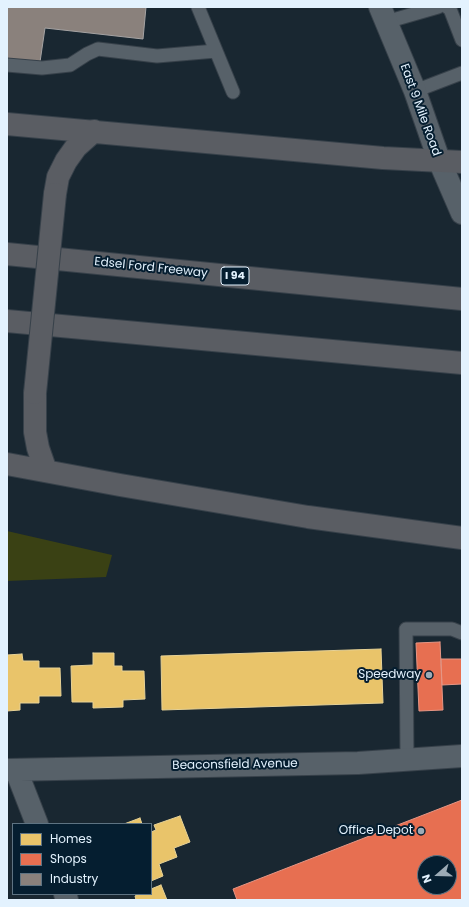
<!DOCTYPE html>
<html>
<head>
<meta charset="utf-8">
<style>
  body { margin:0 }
  #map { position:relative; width:469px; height:907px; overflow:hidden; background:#192731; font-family:Poppins,sans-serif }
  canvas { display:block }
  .frame { position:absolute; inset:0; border:8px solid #e3f2fe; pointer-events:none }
  .legend { position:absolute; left:12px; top:823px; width:140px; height:72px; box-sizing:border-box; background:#051e30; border:1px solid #5e7382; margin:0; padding:5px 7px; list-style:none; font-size:12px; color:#e3f2fe }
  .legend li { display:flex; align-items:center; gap:8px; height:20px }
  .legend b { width:20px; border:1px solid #5e7382 }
  .north { position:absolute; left:417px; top:855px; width:40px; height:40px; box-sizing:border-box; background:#051e30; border:1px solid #5e7382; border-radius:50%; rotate:250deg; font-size:11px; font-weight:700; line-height:16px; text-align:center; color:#e3f2fe }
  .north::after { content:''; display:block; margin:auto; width:14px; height:18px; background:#9cabb6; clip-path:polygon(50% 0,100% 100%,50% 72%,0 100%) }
</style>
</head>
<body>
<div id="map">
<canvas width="469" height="907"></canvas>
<div class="frame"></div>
<ul class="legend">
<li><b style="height:11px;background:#e9c46a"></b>Homes</li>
<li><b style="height:11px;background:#e76f51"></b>Shops</li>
<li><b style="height:11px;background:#8a817c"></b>Industry</li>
</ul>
<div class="north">N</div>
</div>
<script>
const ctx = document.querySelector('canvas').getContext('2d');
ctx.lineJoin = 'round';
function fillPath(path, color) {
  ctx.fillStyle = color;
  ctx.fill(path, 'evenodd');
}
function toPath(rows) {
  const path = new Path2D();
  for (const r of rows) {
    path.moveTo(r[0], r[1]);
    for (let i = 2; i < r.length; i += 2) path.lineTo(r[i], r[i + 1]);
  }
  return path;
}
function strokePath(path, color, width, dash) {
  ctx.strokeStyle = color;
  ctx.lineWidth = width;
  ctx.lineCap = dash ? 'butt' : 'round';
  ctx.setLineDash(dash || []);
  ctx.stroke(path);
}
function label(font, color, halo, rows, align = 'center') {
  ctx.font = font + ' Poppins,sans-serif';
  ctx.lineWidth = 4;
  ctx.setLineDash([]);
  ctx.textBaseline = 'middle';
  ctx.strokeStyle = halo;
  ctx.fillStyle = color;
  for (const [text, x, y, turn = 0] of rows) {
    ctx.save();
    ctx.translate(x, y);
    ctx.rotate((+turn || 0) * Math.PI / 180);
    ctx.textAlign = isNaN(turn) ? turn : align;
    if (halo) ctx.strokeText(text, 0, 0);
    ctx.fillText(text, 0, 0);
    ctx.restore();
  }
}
const green = toPath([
  [7,531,112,555,106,577,7,581]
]);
const homes = toPath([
  [381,649,383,703,162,710,161,656,381,649],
  [93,653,114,653,114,666,122,666,122,671,144,671,145,699,123,700,123,707,93,708,93,702,72,702,71,666,93,665,93,653],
  [22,654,23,661,39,661,39,668,60,668,61,696,39,696,39,703,20,703,20,710,7,711,7,655,22,654],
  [180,816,190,842,174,848,177,857,159,864,163,876,151,881,151,832,156,830,154,825,180,816],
  [140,818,142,824,124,824,140,818],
  [161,885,167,900,136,900,135,896,139,894,151,894,151,889,161,885]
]);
const shops = toPath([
  [440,642,443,710,419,711,416,643,440,642],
  [441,659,462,659,462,684,442,685,441,659],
  [462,800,462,900,237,900,233,889,462,800],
  [425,863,449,863,449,887,425,887,425,863]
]);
const industry = toPath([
  [7,7,146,7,143,39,45,28,40,62,7,60,7,7]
]);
const lane = toPath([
  [198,7,233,92],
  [447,7,450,9,462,40],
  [386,22,438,7],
  [7,65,42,68,70,65,87,54,98,49,157,56,216,51],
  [415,91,462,73],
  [407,759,406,629,452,629,462,633]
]);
const street = toPath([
  [7,770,358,763,462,756],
  [16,770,37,824],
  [65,894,67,900]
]);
const secondary = toPath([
  [380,7,415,91,439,160,462,213]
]);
const highway = toPath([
  [7,124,383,158,462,162],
  [55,194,58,177,66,161,76,147,94,131],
  [7,254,462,299],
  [7,321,462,363],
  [35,393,35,432,38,448,46,471],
  [7,464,120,485,308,517,462,538]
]);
const highwayBridge = toPath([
  [35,393,55,194]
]);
const markers = [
  [429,675,4,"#9cabb6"],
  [421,831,4,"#9cabb6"]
];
const shields = [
  [235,276,28]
];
const shieldNames = [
  ["I 94",235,276]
];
const streetNames = [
  ["East 9 Mile Road",420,110,70],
  ["Edsel Ford Freeway",151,268,6],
  ["Beaconsfield Avenue",235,765,-1]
];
const poiNames = [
  ["Speedway",421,675],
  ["Office Depot",413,831]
];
fillPath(green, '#3a4114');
fillPath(homes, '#e9c46a');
strokePath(homes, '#e7d296', 1);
fillPath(shops, '#e76f51');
strokePath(shops, '#e69685', 1);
fillPath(industry, '#8a817c');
strokePath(industry, '#a5a3a3', 1);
strokePath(lane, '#37414a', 15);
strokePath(street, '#37414a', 24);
strokePath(secondary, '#37414a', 24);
strokePath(highway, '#37414a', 24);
strokePath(lane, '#576169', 13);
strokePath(street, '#576169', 22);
strokePath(secondary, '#576169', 22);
strokePath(highway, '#5a5d63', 22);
strokePath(highwayBridge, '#37414a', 24, []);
strokePath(highwayBridge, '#5a5d63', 22);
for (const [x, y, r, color] of markers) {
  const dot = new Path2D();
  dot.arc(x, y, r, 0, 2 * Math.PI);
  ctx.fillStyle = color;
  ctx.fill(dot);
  strokePath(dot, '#051e30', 1.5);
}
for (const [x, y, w] of shields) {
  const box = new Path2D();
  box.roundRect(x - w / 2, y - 9, w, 18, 3);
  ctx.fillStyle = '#051e30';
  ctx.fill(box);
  strokePath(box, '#e3f2fe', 1);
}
label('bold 11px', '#e3f2fe', null, shieldNames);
label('12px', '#e3f2fe', '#051e30', streetNames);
label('12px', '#e3f2fe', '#051e30', poiNames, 'right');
</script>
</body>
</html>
